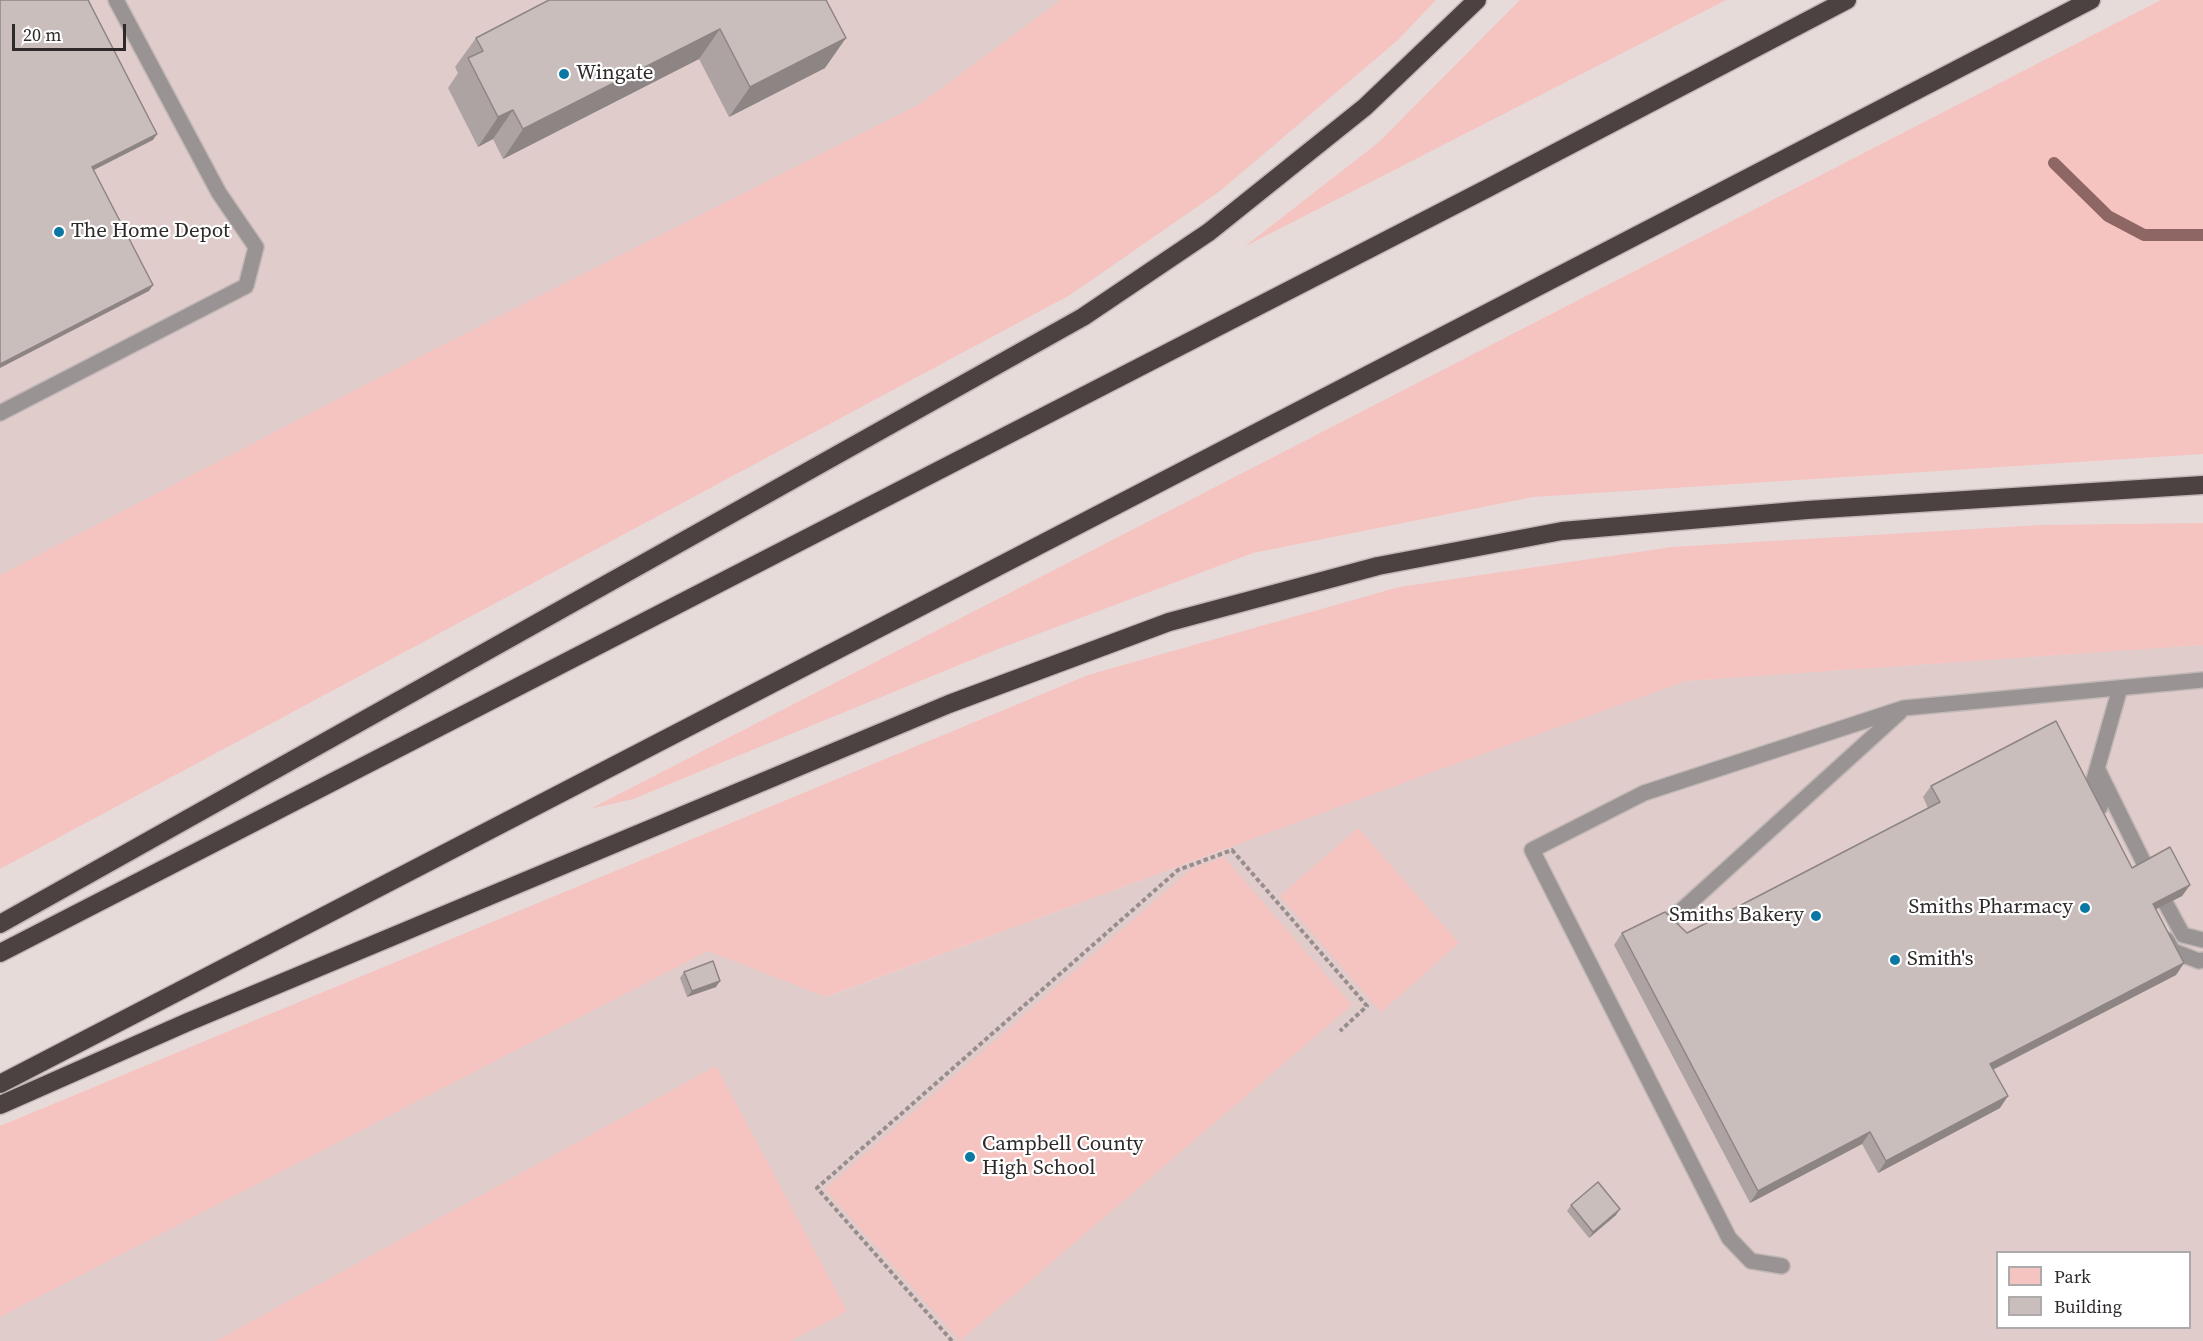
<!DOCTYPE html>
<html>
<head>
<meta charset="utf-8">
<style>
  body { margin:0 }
  #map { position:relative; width:2203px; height:1341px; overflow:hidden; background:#e7dbda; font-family:"Source Serif 4",serif }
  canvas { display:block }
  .legend { position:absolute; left:1996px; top:1251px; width:195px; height:78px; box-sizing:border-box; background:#fff; border:2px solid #acaaaa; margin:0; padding:8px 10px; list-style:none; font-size:18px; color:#2f2a2a }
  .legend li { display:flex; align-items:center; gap:12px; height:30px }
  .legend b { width:30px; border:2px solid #acaaaa }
  .scale { position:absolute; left:12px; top:24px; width:114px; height:27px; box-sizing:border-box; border:3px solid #2f2a2a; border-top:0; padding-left:8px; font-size:18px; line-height:21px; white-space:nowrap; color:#2f2a2a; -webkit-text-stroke:4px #fff; paint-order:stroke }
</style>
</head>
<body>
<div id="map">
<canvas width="2203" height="1341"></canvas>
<ul class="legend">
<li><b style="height:16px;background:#f5c3c0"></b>Park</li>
<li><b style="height:16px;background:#cabebd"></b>Building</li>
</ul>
<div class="scale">20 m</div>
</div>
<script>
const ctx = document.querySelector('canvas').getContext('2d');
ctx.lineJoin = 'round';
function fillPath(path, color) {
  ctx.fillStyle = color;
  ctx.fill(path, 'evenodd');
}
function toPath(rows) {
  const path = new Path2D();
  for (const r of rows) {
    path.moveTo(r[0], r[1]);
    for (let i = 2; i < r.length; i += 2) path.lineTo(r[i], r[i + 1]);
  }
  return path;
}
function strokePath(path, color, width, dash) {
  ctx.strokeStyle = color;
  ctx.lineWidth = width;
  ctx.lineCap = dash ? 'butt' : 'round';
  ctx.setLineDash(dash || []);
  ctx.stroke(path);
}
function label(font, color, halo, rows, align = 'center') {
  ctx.font = font + ' "Source Serif 4",serif';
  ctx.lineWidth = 4.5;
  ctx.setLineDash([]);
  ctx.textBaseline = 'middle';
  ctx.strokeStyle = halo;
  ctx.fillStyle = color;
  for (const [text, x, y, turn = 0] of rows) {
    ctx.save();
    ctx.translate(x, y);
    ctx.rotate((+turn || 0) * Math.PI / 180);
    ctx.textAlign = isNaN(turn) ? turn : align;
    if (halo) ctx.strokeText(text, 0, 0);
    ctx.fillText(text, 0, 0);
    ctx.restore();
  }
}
const built = toPath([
  [0,0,1061,0,920,104,411,361,0,575],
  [2203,645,2203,1341,0,1341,0,1317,708,951,827,997,1433,772,1686,681],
  [1998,1252,2190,1252,2190,1328,1998,1328]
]);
const green = toPath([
  [1061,0,1436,0,1398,40,1220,191,1070,295,0,869,0,575,411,361,920,104],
  [1520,0,1726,0,1244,247,1379,142],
  [2161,0,2203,0,2203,454,1533,497,1253,553,998,649,633,799,590,809],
  [2203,523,2203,645,1686,681,1433,772,826,997,708,951,0,1317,0,1126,1088,675,1399,587,1672,547,2041,525],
  [1358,828,1459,943,1381,1012,1280,896],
  [1224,857,1352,1005,960,1341,825,1189,1191,869],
  [716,1066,847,1311,791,1341,216,1341]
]);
const stream = toPath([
  [2054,163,2108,216,2144,235,2203,235]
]);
const path = toPath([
  [952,1341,817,1188,1178,870,1232,850,1367,1006,1340,1031]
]);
const service = toPath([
  [0,413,246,286,256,247,219,193,116,0],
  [2098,770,2146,867],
  [2100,807,2091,790,2120,688],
  [2166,904,2183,935,2203,940],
  [1662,928,1900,712],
  [2167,940,2173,951,2199,961,2203,960],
  [1782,1266,1751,1261,1729,1238,1532,850,1644,793,1904,708,2203,680]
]);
const motorway = toPath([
  [0,924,1083,317,1209,232,1365,107,1477,0],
  [0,953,1488,188,1847,0],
  [0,1084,2091,0],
  [0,1105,188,1022,949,704,1169,622,1378,566,1562,531,1807,510,2203,485]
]);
const wall = toPath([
  [826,0,825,68,729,117,699,59,503,159,493,139,478,147,448,88,458,73,455,67,476,38],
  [1931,786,2132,868,2190,885,2182,896,2156,909,2184,963,2176,975,1993,1070,2000,1108,1878,1173,1862,1144,1750,1203,1614,945,1622,933,1687,933,1928,808,1923,797],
  [684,972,716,987,687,997,680,978],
  [1571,1205,1616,1215,1589,1238,1567,1211]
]);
const shadedWall = toPath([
  [720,29,699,59,503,159,523,129],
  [846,38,825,68,729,117,750,87],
  [513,110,493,139,478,147,498,117],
  [157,134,153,140,88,173,92,167],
  [153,285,149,291,0,368,0,364],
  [2190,885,2182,896,2145,915,2153,904],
  [2184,963,2176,975,1982,1075,1990,1064],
  [720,981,716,987,687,997,692,991],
  [2008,1096,2000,1108,1878,1173,1886,1161],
  [1870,1132,1862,1144,1750,1203,1758,1191],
  [1620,1209,1616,1215,1589,1238,1593,1232]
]);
const building = toPath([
  [0,0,88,0,157,134,92,167,153,285,0,364,0,0],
  [549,0,826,0,846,38,750,87,720,29,523,129,513,110,498,117,468,58,483,51,476,38,549,0],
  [2056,721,2132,868,2170,847,2190,885,2153,904,2184,963,1990,1064,2008,1096,1886,1161,1870,1132,1758,1191,1622,933,1665,912,1687,933,1940,802,1931,786,2056,721],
  [713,961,720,981,692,991,684,972,713,961],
  [1598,1182,1620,1209,1593,1232,1571,1205,1598,1182]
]);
const markers = [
  [564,74,6,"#0a78a2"],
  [59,232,6,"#0a78a2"],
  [2085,908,6,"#0a78a2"],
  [1816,916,6,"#0a78a2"],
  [1895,960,6,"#0a78a2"],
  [970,1157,6,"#0a78a2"]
];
const poiNames = [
  ["Wingate",576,74],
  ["The Home Depot",71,232],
  ["Smiths Pharmacy",2073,908,"right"],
  ["Smiths Bakery",1804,916,"right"],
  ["Smith's",1907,960],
  ["Campbell County",982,1145],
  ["High School",982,1169]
];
fillPath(built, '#e0ccca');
fillPath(green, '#f5c3c0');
strokePath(stream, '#8e6664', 12);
strokePath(service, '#c2b8b7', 18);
strokePath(motorway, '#c2b8b7', 21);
strokePath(path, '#968d8c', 4, [4.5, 3]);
strokePath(service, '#999493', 15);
strokePath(motorway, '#4c4241', 18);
fillPath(wall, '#aea3a3');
fillPath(shadedWall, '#8d8584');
fillPath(building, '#cabebd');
strokePath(building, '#8d8584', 1.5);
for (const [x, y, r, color] of markers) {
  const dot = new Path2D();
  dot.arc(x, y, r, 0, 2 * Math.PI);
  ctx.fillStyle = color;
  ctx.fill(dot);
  strokePath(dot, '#fff', 2);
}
label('21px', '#2f2a2a', '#fff', poiNames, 'left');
</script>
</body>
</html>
